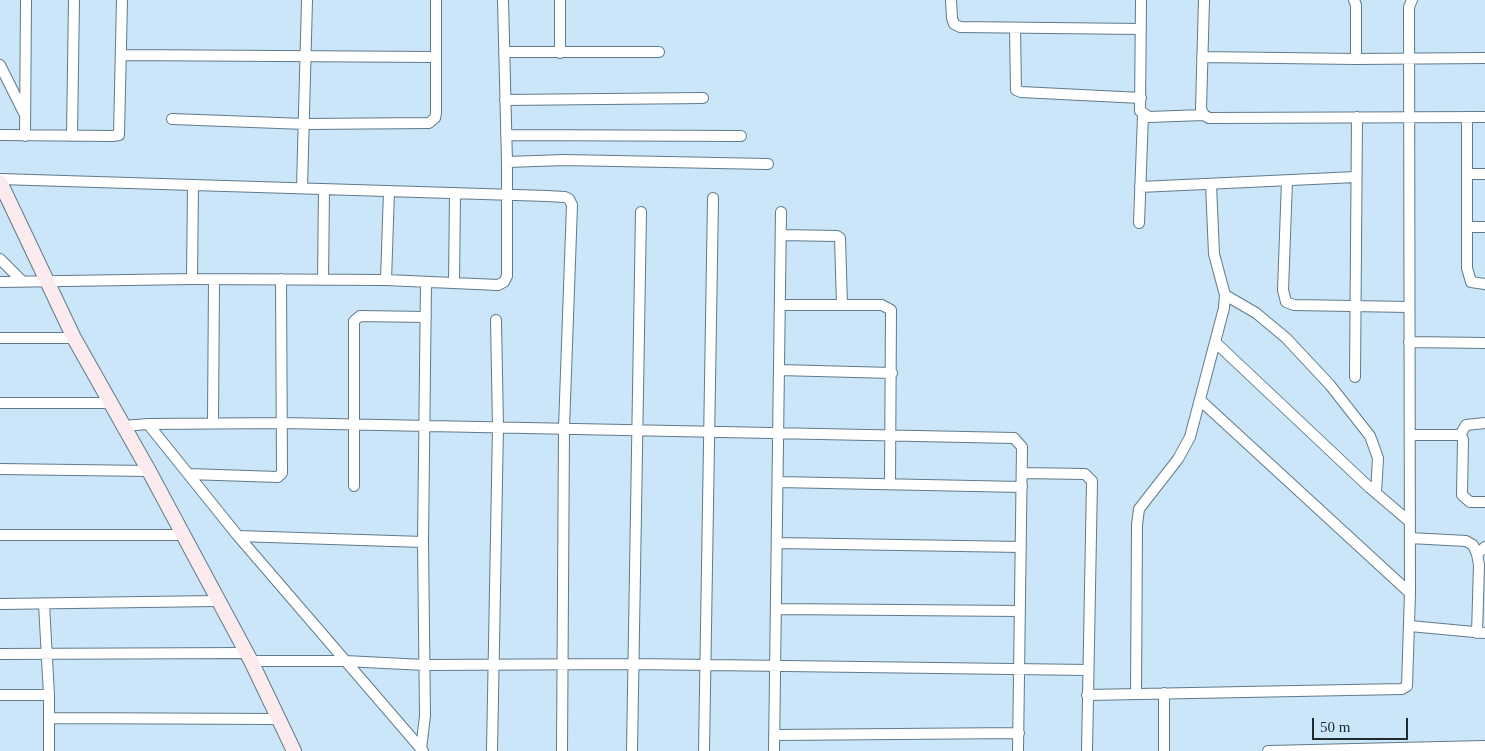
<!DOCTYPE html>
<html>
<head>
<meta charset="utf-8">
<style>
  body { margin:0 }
  #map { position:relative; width:1485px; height:751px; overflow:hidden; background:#cbe6f9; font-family:Georgia,serif }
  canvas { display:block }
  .scale { position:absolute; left:1312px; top:718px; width:96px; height:22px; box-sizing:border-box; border:2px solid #1e2930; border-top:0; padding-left:6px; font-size:15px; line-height:18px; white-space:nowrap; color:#1e2930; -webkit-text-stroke:4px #cbe6f9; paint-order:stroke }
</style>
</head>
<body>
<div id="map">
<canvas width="1485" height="751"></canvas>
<div class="scale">50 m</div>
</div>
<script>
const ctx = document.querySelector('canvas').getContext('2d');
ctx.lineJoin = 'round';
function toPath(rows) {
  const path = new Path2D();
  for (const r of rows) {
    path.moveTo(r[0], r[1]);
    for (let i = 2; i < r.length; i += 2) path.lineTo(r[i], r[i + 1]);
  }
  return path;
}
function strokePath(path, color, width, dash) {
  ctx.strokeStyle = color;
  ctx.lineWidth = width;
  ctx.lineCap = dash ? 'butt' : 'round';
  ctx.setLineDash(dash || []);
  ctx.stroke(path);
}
const street = toPath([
  [560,0,560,53],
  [951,0,952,18,954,24,960,27,1141,29],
  [1141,0,1140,111,1149,117,1204,115],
  [1204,0,1201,109,1204,115,1209,118,1485,117],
  [1354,0,1356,5,1356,59],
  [1015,28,1016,90,1021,92,1141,98],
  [504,52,659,52],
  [121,55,434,57],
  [1202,57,1356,59,1485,58],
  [0,65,24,113],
  [505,100,703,98],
  [1467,117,1467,268,1471,282,1485,284],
  [172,119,305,124,429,123,435,118,436,113,436,0],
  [0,135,113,136,119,135,122,0],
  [506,135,741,136],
  [25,136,26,0],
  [72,136,74,0],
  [507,162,564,160,768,164],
  [1467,174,1485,174],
  [0,179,547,196,565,197,569,199,572,205,564,428,562,751],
  [1287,181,1283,290,1286,302,1294,305,1408,307],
  [1140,187,1356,177],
  [302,188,307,0],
  [1139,223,1143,115],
  [1467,227,1485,227],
  [781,235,837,236,840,238,842,305],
  [0,259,22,281],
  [192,279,193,186],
  [323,280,324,189],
  [386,280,389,191],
  [0,282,192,279,386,280,498,285,504,282,507,276,507,162,503,0],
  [454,283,455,193],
  [1225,295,1256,313,1286,338,1330,385,1370,436,1378,458,1376,493],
  [780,305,882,305,891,310,890,484],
  [0,338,74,338],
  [1215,342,1370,488,1410,522],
  [1409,342,1485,343],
  [779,370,892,373],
  [1355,377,1357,117],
  [1200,400,1410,593],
  [0,403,111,403],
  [213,422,214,280],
  [148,424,238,536,423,751],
  [124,426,148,424,283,423,1014,438,1022,447,1018,751],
  [1410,435,1460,435,1463,439,1462,495,1470,502,1485,502],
  [1460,435,1466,425,1485,423],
  [0,469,149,471],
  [1022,473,1085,474,1092,481,1087,751],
  [188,474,278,477,282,473,281,279],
  [778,482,1022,487],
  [354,486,354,321,360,316,426,317],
  [0,535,182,535],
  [238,536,423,542],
  [1410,538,1466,541,1473,545,1477,554,1479,565,1477,633],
  [778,543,1021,547],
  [1477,554,1485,547],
  [0,604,217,601],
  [44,604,49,695,49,751],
  [777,609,1020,611],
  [1410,626,1485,633],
  [0,654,246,653],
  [251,661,345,661,424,665,634,664,1088,670],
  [1136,694,1137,525,1139,509,1178,459,1190,437,1224,308,1225,295,1214,254,1211,184],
  [0,695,49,695],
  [1087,695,1402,689,1407,686,1410,593,1409,7,1412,0],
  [49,718,277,719],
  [774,735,1019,733],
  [421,749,425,716,423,542,426,282],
  [492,751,498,427,496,320],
  [632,751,641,212],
  [704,751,713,198],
  [774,751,781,212],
  [1164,751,1164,693],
  [1268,751,1485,746]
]);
const secondary = toPath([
  [0,182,74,338,149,471,251,661,294,751]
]);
strokePath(street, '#617a8a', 12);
strokePath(secondary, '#617a8a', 16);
strokePath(street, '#fff', 10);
strokePath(secondary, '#fcebee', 14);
</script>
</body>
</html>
